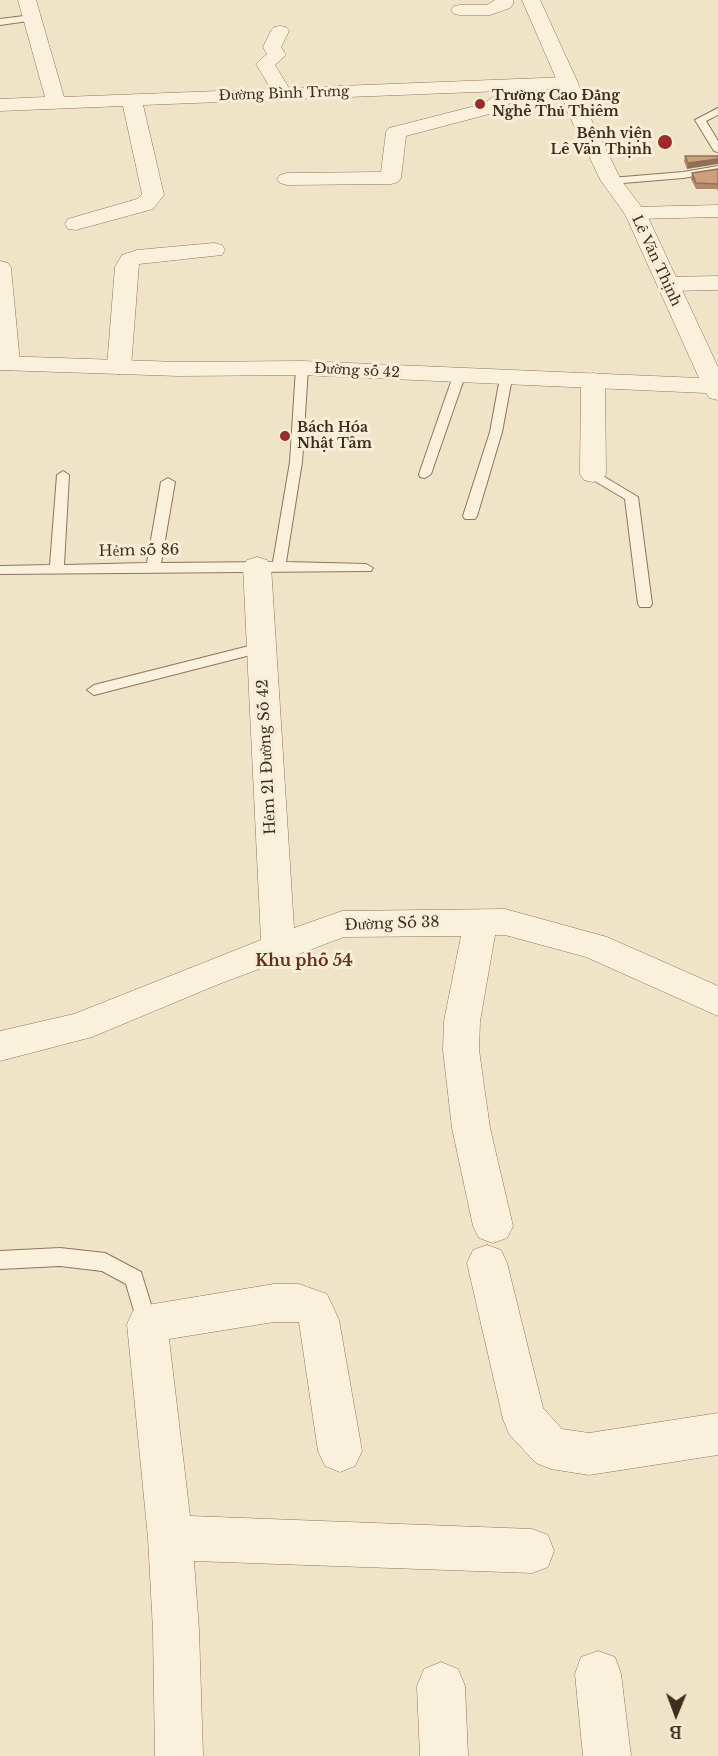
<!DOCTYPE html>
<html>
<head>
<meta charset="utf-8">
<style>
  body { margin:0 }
  #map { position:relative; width:718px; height:1756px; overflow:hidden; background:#f0e4c8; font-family:"Libre Baskerville",serif }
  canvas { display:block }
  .north { position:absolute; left:646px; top:1684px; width:60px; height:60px; -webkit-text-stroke:4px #f7eed8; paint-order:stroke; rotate:181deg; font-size:16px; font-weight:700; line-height:24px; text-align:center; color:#3d2e20 }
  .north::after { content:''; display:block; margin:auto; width:21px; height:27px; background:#3d2e20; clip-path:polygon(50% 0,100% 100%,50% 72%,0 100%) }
</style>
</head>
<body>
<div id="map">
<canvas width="718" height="1756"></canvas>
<div class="north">B</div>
</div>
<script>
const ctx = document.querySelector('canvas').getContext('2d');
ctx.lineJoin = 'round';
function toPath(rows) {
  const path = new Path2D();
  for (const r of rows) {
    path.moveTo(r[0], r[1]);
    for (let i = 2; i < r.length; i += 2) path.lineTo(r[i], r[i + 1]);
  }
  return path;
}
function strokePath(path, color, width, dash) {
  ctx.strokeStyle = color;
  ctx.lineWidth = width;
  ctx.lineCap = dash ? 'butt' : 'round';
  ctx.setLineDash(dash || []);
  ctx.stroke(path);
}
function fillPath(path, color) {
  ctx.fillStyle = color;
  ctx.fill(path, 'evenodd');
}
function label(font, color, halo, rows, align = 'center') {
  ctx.font = font + ' "Libre Baskerville",serif';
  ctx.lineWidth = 6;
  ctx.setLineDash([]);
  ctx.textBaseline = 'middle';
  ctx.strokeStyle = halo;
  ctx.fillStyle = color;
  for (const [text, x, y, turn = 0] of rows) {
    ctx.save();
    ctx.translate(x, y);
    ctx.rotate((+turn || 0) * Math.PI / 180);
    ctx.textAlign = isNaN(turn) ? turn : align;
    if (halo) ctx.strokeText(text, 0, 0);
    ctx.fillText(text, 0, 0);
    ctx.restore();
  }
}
const service = toPath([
  [32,15,36,18,35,20,0,25,0,19,32,15],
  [718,108,718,115,706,121,718,141,718,152,714,151,695,120,718,108],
  [718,166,718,172,683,178,611,184,606,181,611,178,683,172,718,166],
  [302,364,308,368,302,462,286,562,366,564,373,568,371,571,0,574,0,566,50,565,57,475,63,471,69,475,64,565,147,563,161,482,168,478,175,482,161,563,273,562,290,462,296,368,302,364],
  [459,372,465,376,431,474,425,478,420,477,419,474,453,376,459,372],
  [506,374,512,378,502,432,477,516,475,519,465,519,463,516,490,432,500,378,506,374],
  [593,470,638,497,652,604,650,607,640,607,638,604,625,499,588,477,587,474,593,470],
  [261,643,266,645,268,648,266,651,94,695,87,690,94,685,261,643],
  [60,1248,105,1253,141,1272,157,1324,154,1331,147,1334,140,1331,126,1284,102,1271,60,1266,0,1269,0,1251,60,1248]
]);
const minor = toPath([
  [18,0,36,0,64,97,271,89,256,64,267,54,263,47,271,31,274,27,280,26,286,27,289,31,281,47,286,55,275,65,289,88,568,77,575,79,578,83,575,87,568,89,529,90,497,112,406,136,401,178,398,182,391,184,287,185,280,183,277,179,280,175,287,173,381,172,386,132,389,128,483,104,502,91,143,105,164,195,153,209,76,230,68,229,65,224,68,219,137,199,142,194,123,106,0,111,0,99,45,97,18,0],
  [495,0,513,0,513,4,510,8,490,15,460,15,454,14,451,10,454,6,460,5,487,5,495,0],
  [718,205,718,217,635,219,627,218,624,213,627,208,635,207,718,205],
  [214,243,222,245,225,250,222,255,139,264,131,367,128,372,119,374,110,372,107,367,115,267,122,255,137,250,214,243],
  [0,261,8,263,11,268,20,363,16,368,8,370,0,368,0,261],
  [718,276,718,290,668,291,660,289,657,284,660,279,668,277,718,276],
  [593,373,602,375,605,380,606,474,602,480,593,482,584,480,580,474,581,380,584,375,593,373],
  [257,557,267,560,271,566,294,928,342,911,505,909,607,937,718,986,718,1016,586,957,505,935,495,935,480,1021,479,1050,490,1128,513,1226,507,1238,493,1243,479,1238,473,1226,452,1128,443,1050,444,1021,461,936,344,937,219,984,92,1037,0,1061,0,1031,74,1014,261,940,243,566,247,560,257,557],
  [487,1245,501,1250,507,1263,543,1408,562,1429,589,1433,718,1413,718,1455,589,1475,551,1469,536,1463,509,1434,503,1419,467,1263,473,1250,487,1245],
  [274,1284,299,1284,327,1294,339,1320,362,1451,355,1466,340,1472,325,1466,318,1451,299,1322,274,1322,169,1339,190,1516,532,1529,548,1535,554,1551,548,1567,532,1573,194,1561,199,1630,203,1756,155,1756,153,1630,148,1538,127,1324,133,1311,147,1305,274,1284],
  [598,1651,615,1657,621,1674,631,1756,583,1756,575,1674,581,1657,598,1651],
  [441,1662,458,1669,465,1686,468,1756,420,1756,417,1686,424,1669,441,1662]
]);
const tertiary = toPath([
  [522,0,540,0,578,83,587,111,621,180,646,213,718,367,718,400,709,398,706,393,302,375,179,376,0,370,0,356,179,362,302,361,699,378,625,214,601,181,567,111,558,83,522,0]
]);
const wall = toPath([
  [685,156,718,156,687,169,684,161],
  [718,169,718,192,717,189,696,189,691,179,692,173]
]);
const shadedWall = toPath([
  [718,159,718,164,687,169,688,163]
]);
const building = toPath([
  [685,156,718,156,718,159,688,163,685,156],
  [718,169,718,184,696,183,692,173,718,169]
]);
const markers = [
  [480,104,6,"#9e2a2b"],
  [665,142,8,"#9e2a2b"],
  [285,436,6,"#9e2a2b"]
];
const farStreetnames = [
  ["Đường Bình Trưng",284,94,-2],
  ["Lê Văn Thịnh",656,261,65],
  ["Đường số 42",357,371,3]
];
const farPoinames = [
  ["Trường Cao Đẳng",492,96],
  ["Nghề Thủ Thiêm",492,112],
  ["Bệnh viện",652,134,"right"],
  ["Lê Văn Thịnh",652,150,"right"],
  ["Bách Hóa",297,428],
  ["Nhật Tâm",297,444]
];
const streetNames = [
  ["Hẻm số 86",139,551,-1],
  ["Hẻm 21 Đường Số 42",267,757,-93],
  ["Đường Số 38",392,924,-2]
];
const neighbourhoodNames = [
  ["Khu phố 54",304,961]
];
strokePath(service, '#8d765c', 2);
strokePath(minor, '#8d765c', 1);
strokePath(tertiary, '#8d765c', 1);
fillPath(service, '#faf1dc');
fillPath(minor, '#faf1dc');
fillPath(tertiary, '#faf1dc');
fillPath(wall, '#b2896c');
fillPath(shadedWall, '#916f58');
fillPath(building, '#cf9f7d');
strokePath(building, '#916f58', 1.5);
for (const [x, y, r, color] of markers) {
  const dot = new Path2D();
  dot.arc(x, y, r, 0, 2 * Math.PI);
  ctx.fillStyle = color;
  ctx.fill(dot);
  strokePath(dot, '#f7eed8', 2);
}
label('14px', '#3d2e20', '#f7eed8', farStreetnames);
label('bold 14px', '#3d2e20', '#f7eed8', farPoinames, 'left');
label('15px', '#3d2e20', '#f7eed8', streetNames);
label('bold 16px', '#6b2e1e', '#f7eed8', neighbourhoodNames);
</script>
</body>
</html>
